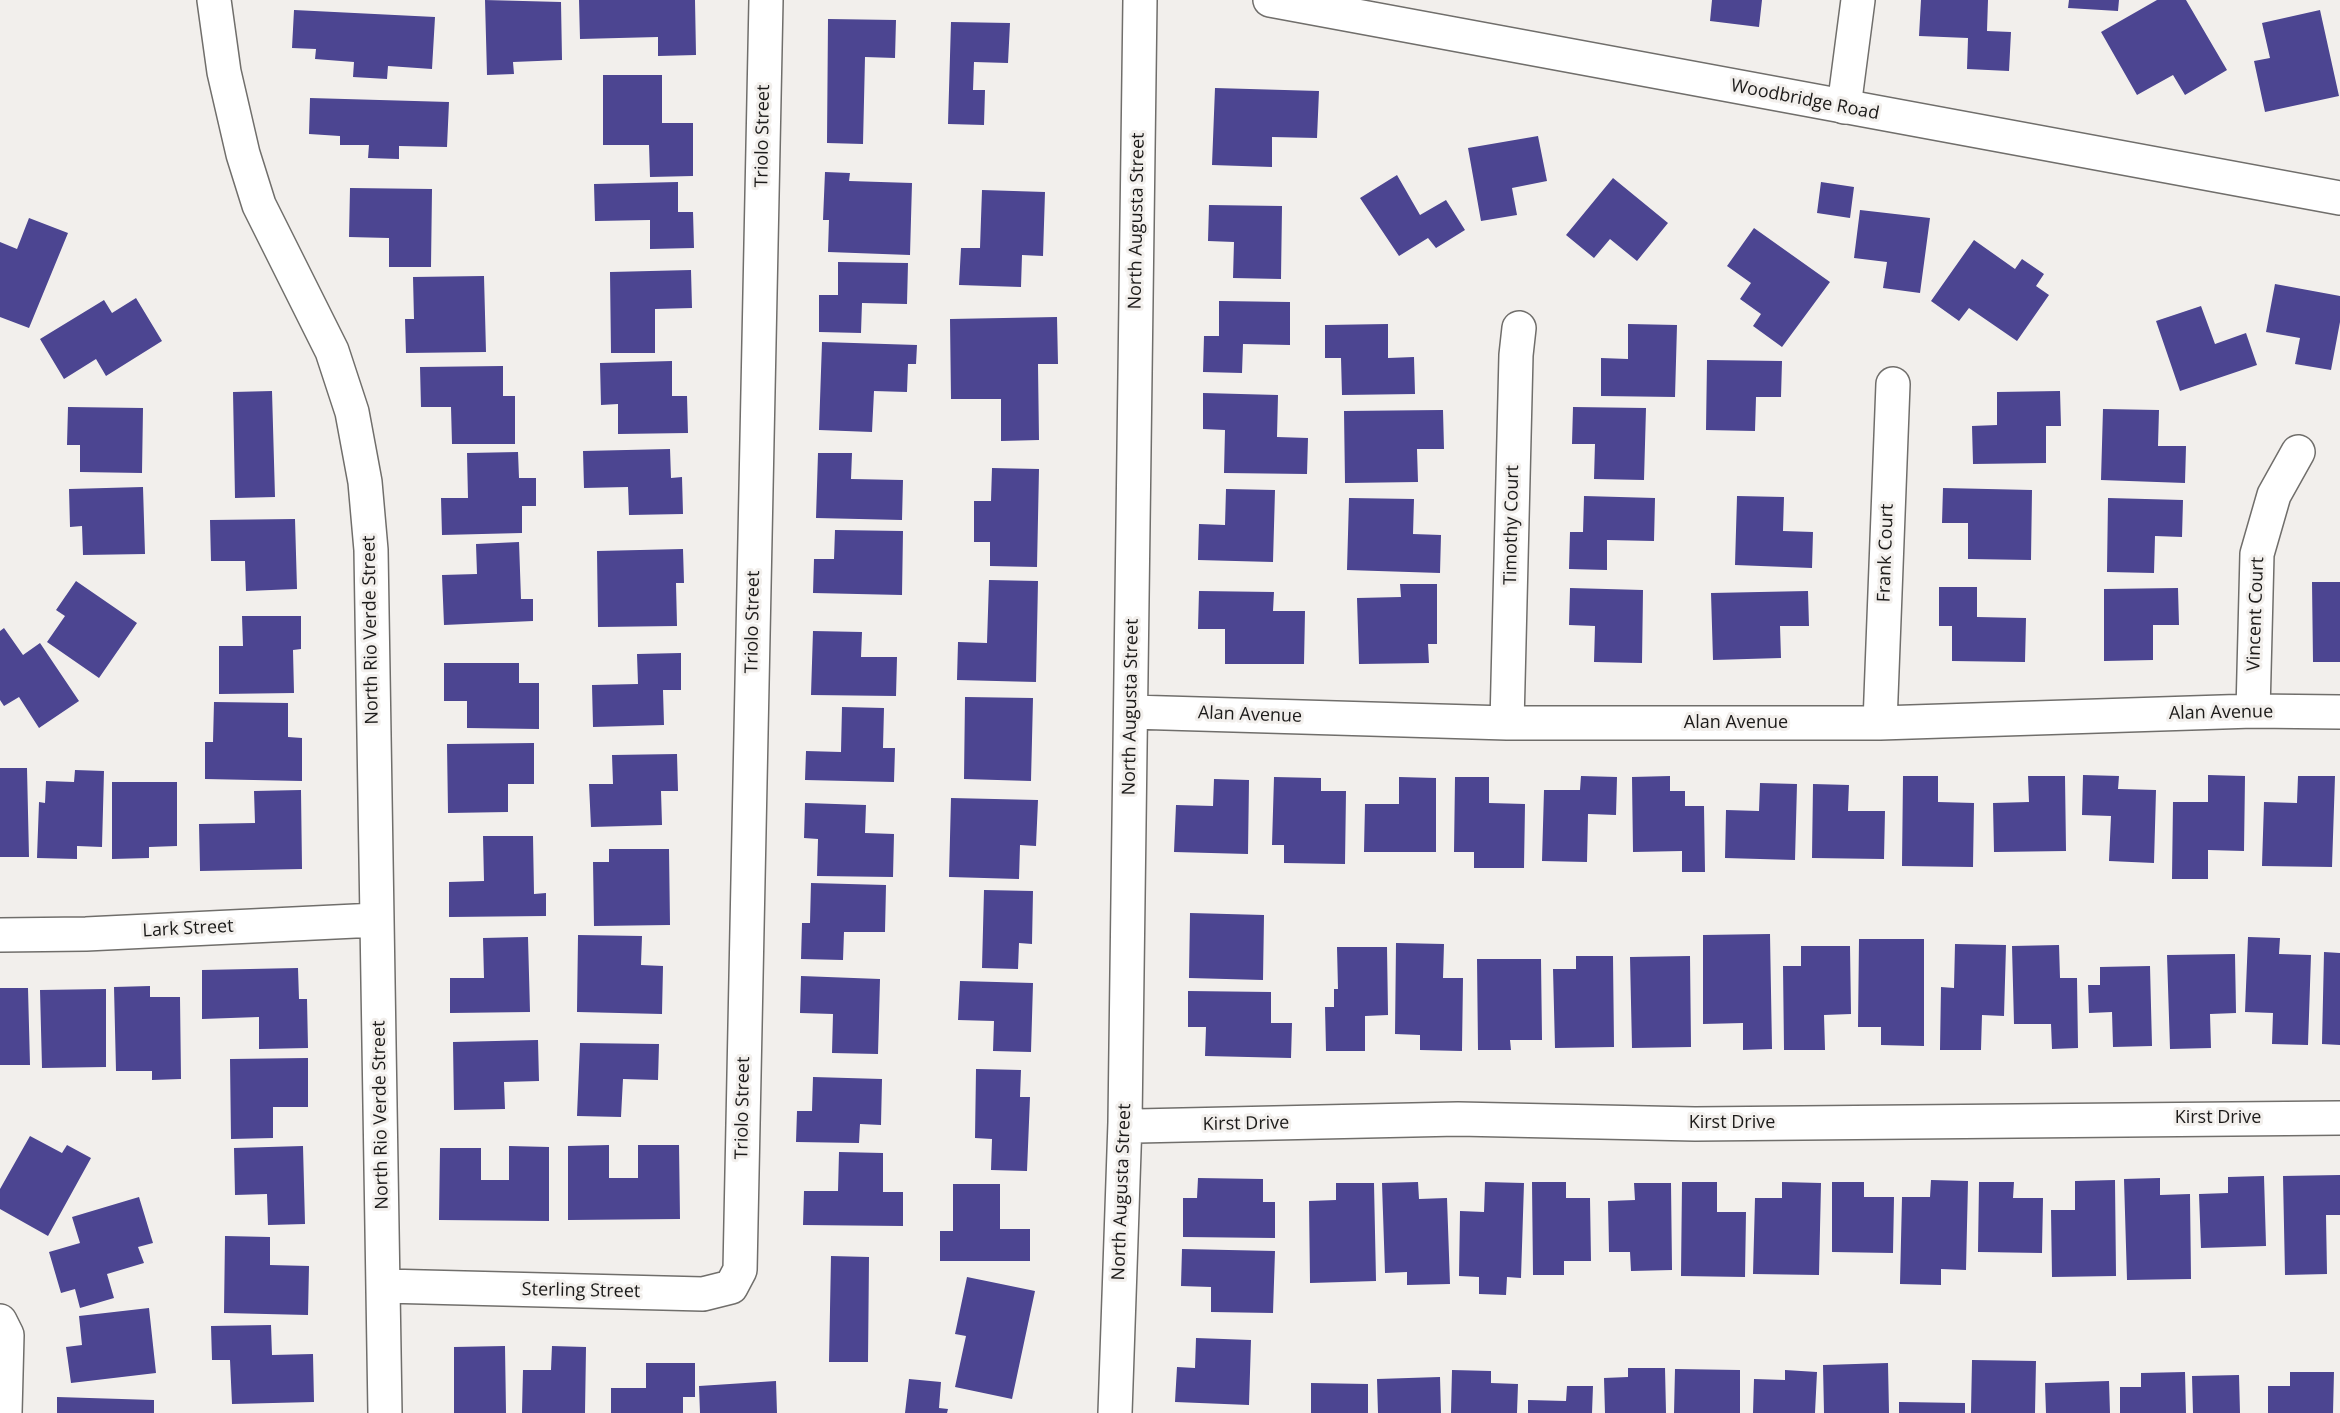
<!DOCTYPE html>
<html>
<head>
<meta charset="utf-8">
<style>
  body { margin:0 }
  canvas { display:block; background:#f2efec }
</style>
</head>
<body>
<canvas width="2340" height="1413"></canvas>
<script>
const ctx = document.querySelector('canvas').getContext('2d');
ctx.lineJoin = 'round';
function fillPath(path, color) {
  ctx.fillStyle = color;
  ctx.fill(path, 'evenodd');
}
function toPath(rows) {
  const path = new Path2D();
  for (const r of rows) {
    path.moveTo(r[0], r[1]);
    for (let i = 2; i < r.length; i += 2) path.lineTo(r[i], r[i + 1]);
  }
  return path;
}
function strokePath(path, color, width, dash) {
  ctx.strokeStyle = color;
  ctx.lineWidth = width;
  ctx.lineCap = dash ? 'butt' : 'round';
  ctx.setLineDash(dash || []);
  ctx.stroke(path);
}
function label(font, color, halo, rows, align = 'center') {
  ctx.font = font + ' "Open Sans",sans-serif';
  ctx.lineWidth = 6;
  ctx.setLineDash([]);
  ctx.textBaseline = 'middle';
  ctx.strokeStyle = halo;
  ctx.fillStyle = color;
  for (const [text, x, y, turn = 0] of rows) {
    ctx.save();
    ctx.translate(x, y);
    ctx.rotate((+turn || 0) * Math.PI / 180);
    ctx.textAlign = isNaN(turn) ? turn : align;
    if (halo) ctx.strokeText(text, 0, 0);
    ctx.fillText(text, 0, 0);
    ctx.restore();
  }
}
const building = toPath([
  [485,0,561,2,562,60,513,62,514,74,487,75],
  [579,0,695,0,696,55,658,56,658,37,580,39],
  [1712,0,1762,0,1759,27,1710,21],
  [1921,0,1988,0,1987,31,2011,32,2009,71,1967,69,1968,38,1919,36],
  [2069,0,2119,0,2118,11,2068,8],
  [2157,0,2186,0,2227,70,2185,95,2173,75,2137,95,2101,32],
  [294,10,435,17,432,69,388,66,387,79,353,77,354,62,315,59,316,49,292,48],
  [2320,10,2339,96,2265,112,2254,61,2270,58,2262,23],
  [828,19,896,20,895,58,865,57,863,144,827,143],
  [951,22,1010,23,1008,63,974,62,973,90,985,90,984,125,948,124],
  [603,75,662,75,662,123,693,123,693,176,650,177,649,145,603,145],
  [1215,88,1319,91,1317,138,1272,137,1272,167,1212,165],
  [310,98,449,102,447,147,399,146,399,159,368,158,369,145,340,145,340,136,309,134],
  [1538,136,1547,181,1512,188,1517,215,1481,221,1468,148],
  [825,172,850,173,849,181,912,183,910,255,828,252,829,220,823,220],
  [1397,175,1420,215,1446,200,1465,230,1436,248,1428,238,1399,256,1360,198],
  [1613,178,1668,223,1637,261,1610,239,1594,258,1566,235],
  [678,182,678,212,693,212,694,248,650,249,650,220,595,221,594,184],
  [1821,182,1854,187,1850,218,1817,213],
  [350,188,432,189,431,267,389,267,389,238,349,237],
  [982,190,1045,192,1043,256,1022,255,1021,287,959,285,961,248,980,248],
  [1209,205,1282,206,1281,279,1233,278,1234,242,1208,241],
  [1860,210,1930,218,1920,293,1883,288,1887,262,1854,258],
  [29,218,68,233,29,328,0,317,0,242,17,249],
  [1754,228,1830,282,1782,347,1753,326,1761,314,1740,299,1751,283,1727,266],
  [1974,240,2015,269,2022,259,2044,274,2036,286,2049,295,2017,341,1969,308,1959,321,1931,301],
  [838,262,908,263,907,304,862,303,861,333,819,332,819,295,838,295],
  [691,270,692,308,655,309,655,353,611,353,610,272],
  [484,276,486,352,406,353,405,319,414,319,413,277],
  [2275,284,2340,296,2340,322,2331,370,2295,364,2300,338,2266,332],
  [136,298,162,341,106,376,96,359,64,379,40,339,104,300,112,313],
  [1219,301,1290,302,1290,345,1243,344,1242,373,1203,372,1204,336,1219,336],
  [2201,306,2215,344,2246,333,2257,365,2180,391,2156,321],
  [1057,317,1058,364,1038,364,1039,440,1001,441,1001,399,951,399,950,319],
  [1388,324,1388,358,1414,357,1415,394,1342,395,1341,358,1325,358,1325,325],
  [1628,324,1677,325,1675,397,1601,396,1601,358,1628,359],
  [822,342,917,345,916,364,908,364,907,392,874,391,872,432,819,430],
  [1707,360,1782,361,1781,397,1756,397,1755,431,1706,430],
  [672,361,672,396,687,396,688,433,618,434,618,404,601,405,600,363],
  [503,366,503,396,515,396,515,444,452,444,451,407,421,407,420,367],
  [272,391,275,497,235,498,233,392],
  [2060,391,2061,426,2046,426,2046,463,1973,464,1972,426,1997,425,1997,392],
  [1203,393,1278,395,1277,437,1308,438,1307,474,1224,473,1225,430,1203,429],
  [68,407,143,408,142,473,80,472,80,445,67,445],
  [1573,407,1646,408,1644,480,1594,479,1595,444,1572,444],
  [2103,409,2159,410,2158,446,2186,446,2185,483,2101,480],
  [1443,410,1444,449,1417,449,1418,482,1345,483,1344,411],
  [670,449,671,478,682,477,683,514,629,515,628,487,584,488,583,451],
  [518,452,519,478,536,478,536,506,522,506,522,533,442,535,441,498,468,498,467,453],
  [818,453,852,453,851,479,903,480,902,520,816,518],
  [992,468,1039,469,1037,567,990,566,990,542,974,542,974,501,991,501],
  [143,487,145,554,83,555,82,526,70,527,69,489],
  [1943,488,2032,490,2031,560,1968,559,1968,523,1942,523],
  [1226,489,1275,490,1273,562,1198,560,1199,524,1225,525],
  [1584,496,1655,498,1654,541,1607,540,1607,570,1569,569,1570,532,1583,532],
  [1737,496,1784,497,1783,531,1813,532,1812,568,1735,565],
  [1349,498,1414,499,1413,534,1441,535,1440,573,1347,570],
  [2108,498,2183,500,2182,537,2155,536,2154,573,2107,572],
  [295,519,297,589,246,591,245,561,211,561,210,520],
  [835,530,903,531,902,595,813,593,814,559,834,559],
  [519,542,521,599,533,599,533,621,444,625,442,575,477,574,476,544],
  [683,549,684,583,676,583,677,626,598,627,597,551],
  [989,580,1038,581,1036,682,957,680,958,642,987,643],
  [76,581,137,623,99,678,47,642,65,616,56,610],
  [2312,582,2340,582,2340,662,2313,662],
  [1400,584,1437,584,1437,644,1428,644,1429,663,1359,664,1357,598,1401,597],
  [1939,587,1977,587,1977,617,2026,618,2025,662,1952,661,1952,626,1939,626],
  [1570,588,1643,590,1642,663,1594,662,1595,626,1569,625],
  [2178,588,2179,625,2153,625,2153,660,2104,661,2104,589],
  [1199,591,1274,592,1273,611,1305,611,1304,664,1225,664,1225,629,1198,629],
  [1808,591,1809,626,1780,626,1781,658,1713,660,1711,593],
  [242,616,301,616,301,649,293,650,294,693,219,694,219,646,243,646],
  [4,628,23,655,40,643,79,701,39,728,19,697,4,706,0,700,0,631],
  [813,631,862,632,861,657,897,657,896,696,811,695],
  [681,653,681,690,663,690,664,725,593,727,592,685,638,684,637,654],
  [444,663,519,663,519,683,539,683,539,729,467,728,467,701,444,701],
  [965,697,1033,698,1031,781,964,779],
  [214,702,288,703,288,737,302,738,302,781,205,779,205,742,213,742],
  [842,707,884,708,883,748,895,748,894,782,805,780,806,751,841,752],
  [534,743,534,784,508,784,508,812,448,813,447,744],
  [677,754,678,791,661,791,662,825,591,827,589,784,613,784,612,755],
  [0,768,27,768,29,857,0,857],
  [75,770,104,771,102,847,77,846,77,859,37,858,39,802,45,803,46,781,74,782],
  [2083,775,2119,776,2118,789,2156,790,2154,863,2109,861,2111,816,2082,815],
  [2208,775,2245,776,2244,851,2208,850,2208,879,2172,879,2173,802,2208,802],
  [1581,776,1617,777,1616,815,1588,814,1587,862,1542,861,1544,790,1580,790],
  [1670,776,1670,791,1685,791,1685,806,1704,806,1705,872,1682,872,1682,851,1633,852,1632,777],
  [1903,776,1938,776,1938,802,1974,803,1973,867,1902,866],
  [2028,776,2065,776,2066,851,1994,852,1993,803,2029,802],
  [2298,776,2335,776,2332,867,2262,866,2264,802,2297,803],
  [1274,777,1321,778,1321,791,1346,791,1345,864,1284,863,1284,845,1272,845],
  [1399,777,1436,778,1436,852,1364,852,1365,804,1399,804],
  [1455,777,1489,777,1489,803,1525,804,1524,868,1474,868,1474,852,1454,852],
  [1214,779,1249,780,1248,854,1174,852,1176,805,1213,806],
  [112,782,177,782,177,846,149,847,149,858,112,859],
  [1760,783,1797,784,1795,860,1725,858,1726,810,1759,811],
  [1813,784,1849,785,1848,811,1885,811,1884,859,1812,858],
  [301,790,302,869,200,871,199,824,255,823,254,791],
  [951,798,1038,800,1036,846,1020,845,1019,879,949,877],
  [805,803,866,805,865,833,894,834,893,877,817,876,818,839,804,838],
  [483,836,533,836,534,894,546,893,546,916,449,917,449,882,484,881],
  [609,849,669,849,670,925,594,926,593,862,609,862],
  [811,883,886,885,885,932,844,932,843,960,801,959,802,923,810,923],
  [984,890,1033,891,1032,944,1019,943,1018,969,982,968],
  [1190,913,1264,915,1263,980,1189,978],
  [1770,934,1772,1049,1743,1050,1743,1023,1703,1024,1703,935],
  [578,935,642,936,641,965,663,966,662,1014,577,1012],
  [528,937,530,1012,450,1013,450,978,484,978,483,938],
  [2248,937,2280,938,2279,954,2311,955,2308,1045,2272,1044,2273,1013,2245,1012],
  [1859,939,1924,939,1924,1046,1881,1045,1881,1027,1858,1027],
  [1396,943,1444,944,1443,978,1463,978,1462,1051,1420,1050,1420,1035,1395,1034],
  [1955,944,2006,945,2004,1016,1982,1015,1981,1050,1940,1050,1941,987,1954,988],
  [2059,945,2060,978,2077,978,2078,1048,2052,1049,2051,1024,2014,1024,2012,946],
  [1801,946,1850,946,1851,1014,1824,1015,1825,1050,1784,1050,1783,966,1801,966],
  [1337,947,1387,947,1388,1015,1365,1016,1365,1051,1326,1051,1325,1007,1334,1007,1334,989,1338,989],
  [2324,952,2340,953,2340,1045,2322,1044],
  [2235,954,2236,1013,2210,1014,2211,1048,2170,1049,2167,955],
  [1576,956,1613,956,1614,1047,1555,1048,1553,969,1576,969],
  [1690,956,1691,1047,1632,1048,1630,957],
  [1477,959,1541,959,1542,1040,1510,1040,1511,1050,1478,1050],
  [2150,966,2152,1046,2113,1047,2112,1012,2089,1013,2088,985,2100,985,2100,967],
  [298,968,299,999,307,999,308,1048,259,1049,259,1017,202,1019,202,970],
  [801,976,880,979,878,1054,832,1053,833,1014,800,1013],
  [960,981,1033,983,1031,1052,993,1051,994,1021,958,1020],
  [150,986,150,997,180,997,181,1079,152,1080,152,1071,116,1071,114,987],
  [0,988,28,988,30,1065,0,1065],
  [106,989,106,1067,42,1068,40,990],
  [1188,991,1271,992,1271,1023,1292,1023,1291,1058,1205,1056,1206,1027,1188,1027],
  [538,1040,539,1081,504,1082,505,1109,454,1110,453,1042],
  [580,1043,659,1044,658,1080,623,1079,621,1117,577,1116],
  [308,1058,308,1107,273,1107,273,1138,231,1139,230,1059],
  [976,1069,1021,1070,1020,1097,1030,1097,1027,1171,991,1170,992,1139,975,1138],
  [813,1077,882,1079,881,1125,860,1124,859,1143,796,1142,797,1111,812,1111],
  [30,1136,62,1153,67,1145,91,1158,48,1236,0,1209,0,1189],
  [609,1145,609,1178,638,1178,638,1145,679,1145,680,1219,568,1220,568,1146],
  [303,1146,305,1224,268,1225,267,1194,235,1195,234,1148],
  [509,1146,549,1147,549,1221,439,1220,440,1148,481,1148,481,1180,509,1180],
  [839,1152,883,1153,883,1192,903,1192,903,1226,803,1225,804,1191,838,1191],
  [2340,1175,2340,1215,2326,1215,2327,1274,2285,1275,2283,1176],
  [2264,1176,2266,1246,2201,1248,2199,1194,2228,1193,2228,1177],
  [1198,1178,1263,1179,1263,1202,1275,1202,1275,1238,1183,1237,1183,1198,1197,1198],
  [2160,1178,2160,1195,2190,1194,2191,1279,2127,1280,2124,1179],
  [1931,1180,1968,1181,1966,1270,1941,1269,1941,1285,1900,1284,1902,1197,1930,1197],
  [2115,1180,2116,1276,2052,1277,2051,1210,2075,1210,2075,1181],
  [1418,1182,1419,1199,1447,1198,1450,1284,1407,1285,1407,1272,1385,1273,1382,1183],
  [1485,1182,1524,1183,1521,1278,1507,1277,1506,1295,1479,1294,1479,1277,1459,1276,1460,1211,1484,1212],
  [1532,1182,1566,1182,1566,1198,1590,1198,1591,1261,1564,1261,1564,1275,1533,1275],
  [1682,1182,1717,1182,1717,1212,1746,1212,1745,1277,1681,1276],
  [1782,1182,1821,1183,1819,1275,1753,1274,1755,1198,1782,1198],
  [1832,1182,1864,1182,1864,1197,1894,1197,1893,1253,1832,1252],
  [1979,1182,2014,1182,2013,1198,2043,1198,2042,1253,1978,1252],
  [1336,1183,1374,1183,1376,1281,1310,1283,1309,1201,1336,1200],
  [1634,1183,1671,1183,1672,1270,1631,1271,1630,1252,1609,1252,1608,1201,1635,1200],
  [953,1184,1000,1184,1000,1229,1030,1229,1030,1261,940,1261,940,1231,953,1231],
  [139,1197,153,1243,138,1247,144,1263,107,1274,114,1298,80,1308,75,1289,61,1293,49,1252,80,1243,72,1217],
  [225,1236,270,1237,270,1265,309,1266,308,1315,224,1313],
  [1182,1249,1275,1251,1273,1313,1211,1312,1211,1287,1181,1286],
  [831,1256,869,1257,868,1362,829,1362],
  [967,1277,1035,1291,1012,1399,955,1387,966,1336,955,1334],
  [149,1308,156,1373,71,1383,66,1347,82,1345,79,1316],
  [271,1325,272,1355,313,1354,314,1402,232,1404,230,1360,212,1360,211,1326],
  [1196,1338,1251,1340,1249,1405,1175,1402,1177,1367,1195,1368],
  [505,1346,506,1413,454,1413,454,1347],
  [552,1346,586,1347,585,1413,522,1413,523,1370,551,1370],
  [1972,1360,2036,1361,2035,1413,1971,1413],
  [646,1363,695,1363,695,1397,683,1397,683,1413,611,1413,611,1388,646,1388],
  [1888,1363,1889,1413,1824,1413,1823,1365],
  [1628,1368,1665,1368,1666,1413,1605,1413,1604,1378,1628,1377],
  [1675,1369,1740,1370,1740,1413,1674,1413],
  [1452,1370,1491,1371,1491,1383,1518,1384,1517,1413,1451,1413],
  [1785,1370,1817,1372,1815,1413,1753,1413,1754,1379,1785,1380],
  [2185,1372,2186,1413,2120,1413,2120,1387,2141,1387,2141,1373],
  [2290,1372,2334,1372,2333,1413,2268,1413,2268,1386,2290,1386],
  [2239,1375,2240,1413,2193,1413,2192,1376],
  [1440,1377,1441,1413,1378,1413,1377,1379],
  [909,1379,941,1382,939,1408,948,1409,947,1413,905,1413],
  [776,1381,777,1413,700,1413,699,1386],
  [2109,1381,2110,1413,2046,1413,2045,1383],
  [1311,1383,1368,1384,1368,1413,1311,1413],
  [1567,1386,1593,1386,1592,1413,1528,1413,1528,1400,1566,1401],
  [57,1397,154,1400,154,1413,57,1413],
  [1899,1402,1965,1403,1965,1413,1899,1413]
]);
const minor = toPath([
  [214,0,224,72,243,154,259,205,332,351,352,412,365,482,371,550,385,1413],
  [1844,107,1858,0],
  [2253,711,2257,554,2274,495,2298,452],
  [1131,712,1507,723,1880,723,2253,711,2340,712],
  [1507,723,1516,355,1519,328],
  [1880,723,1893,384],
  [0,935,86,934,376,920],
  [1125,1122,1137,1126,1458,1119,1695,1124,2340,1118],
  [384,1286,703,1294,731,1287,740,1270,766,0],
  [0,1321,7,1335,5,1413],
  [1115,1413,1125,1122,1140,0]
]);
const tertiary = toPath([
  [1270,0,2340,198]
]);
const streetNames = [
  ["Woodbridge Road",1805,100,11],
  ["Triolo Street",763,136,-89],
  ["North Augusta Street",1137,221,-89],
  ["Timothy Court",1512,525,-89],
  ["Frank Court",1886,553,-88],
  ["Vincent Court",2256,614,-88],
  ["Triolo Street",753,622,-89],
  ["North Rio Verde Street",371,630,-91],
  ["North Augusta Street",1131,707,-89],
  ["Alan Avenue",2221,713,-1],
  ["Alan Avenue",1250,715,2],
  ["Alan Avenue",1736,723],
  ["Lark Street",188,929,-3],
  ["Triolo Street",743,1108,-89],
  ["North Rio Verde Street",381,1115,-91],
  ["Kirst Drive",2218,1118],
  ["Kirst Drive",1732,1123],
  ["Kirst Drive",1246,1124,-1],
  ["North Augusta Street",1122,1192,-88],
  ["Sterling Street",581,1291,1]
];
fillPath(building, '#4c4591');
strokePath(minor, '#706e6b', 36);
strokePath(tertiary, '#706e6b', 36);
strokePath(minor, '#fff', 33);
strokePath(tertiary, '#fff', 33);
label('18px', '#1c1b1a', '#f2efec', streetNames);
</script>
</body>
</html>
